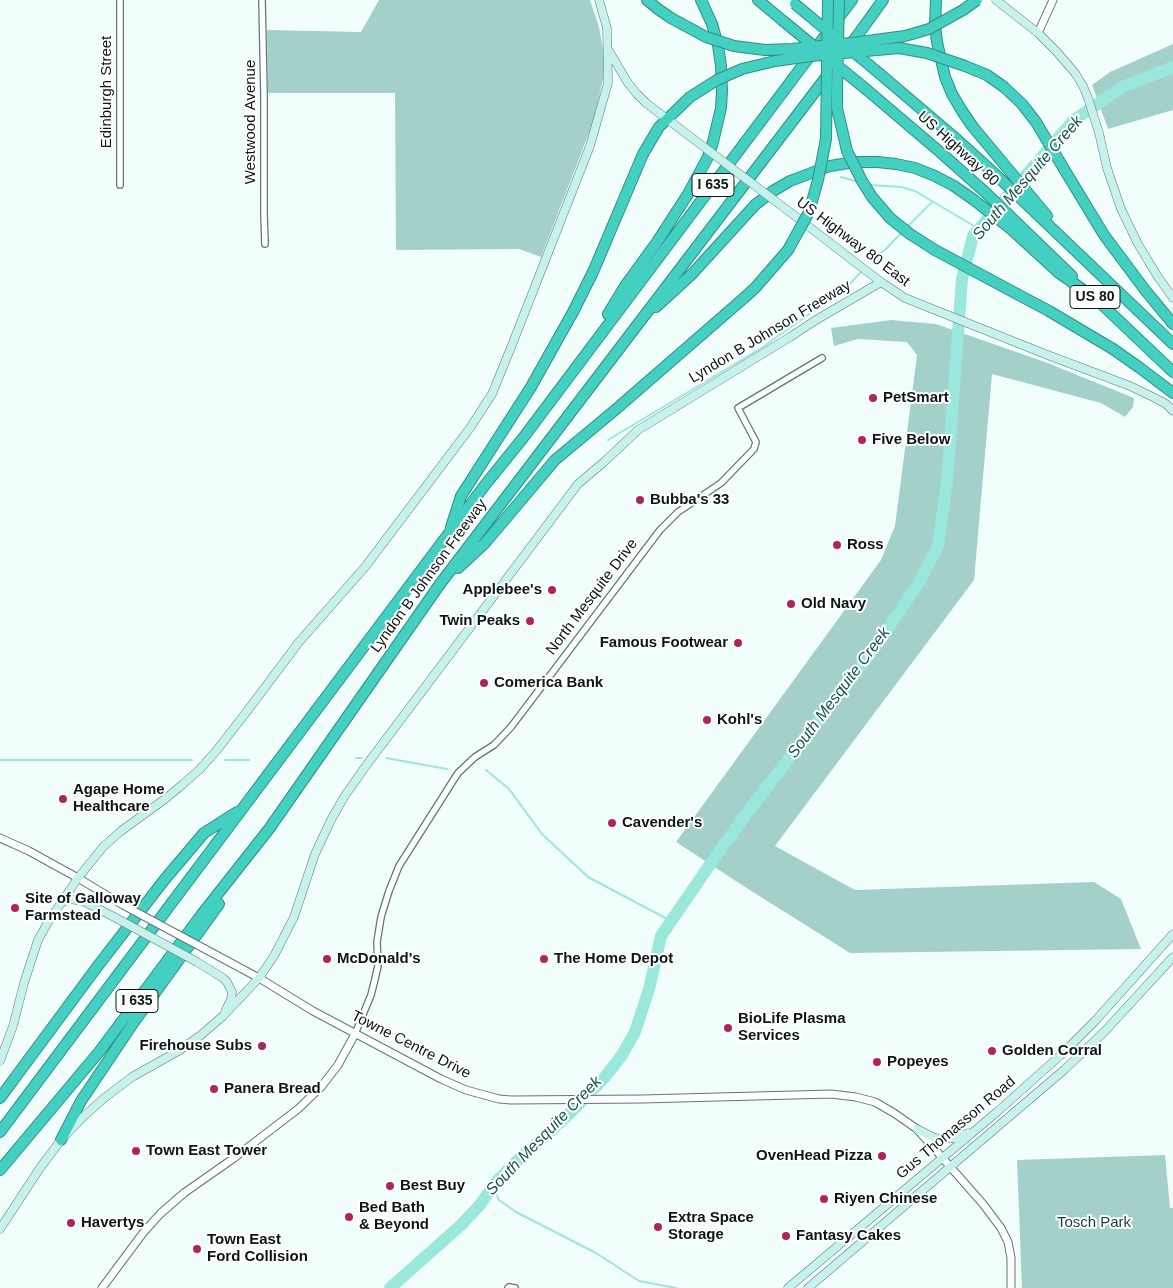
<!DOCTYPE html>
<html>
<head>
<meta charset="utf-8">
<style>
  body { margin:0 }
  canvas { display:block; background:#f2fefb }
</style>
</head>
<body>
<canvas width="1173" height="1288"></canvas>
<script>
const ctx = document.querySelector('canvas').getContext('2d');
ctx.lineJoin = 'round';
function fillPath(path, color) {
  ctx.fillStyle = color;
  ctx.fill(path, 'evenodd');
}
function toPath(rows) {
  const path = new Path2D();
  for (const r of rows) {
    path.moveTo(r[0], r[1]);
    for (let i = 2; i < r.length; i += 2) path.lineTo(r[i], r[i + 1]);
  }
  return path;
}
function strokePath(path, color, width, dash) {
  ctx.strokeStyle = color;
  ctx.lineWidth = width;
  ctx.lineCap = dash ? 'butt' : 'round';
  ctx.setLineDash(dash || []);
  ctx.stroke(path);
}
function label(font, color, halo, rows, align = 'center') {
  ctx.font = font + ' Helvetica,sans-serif';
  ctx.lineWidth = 4;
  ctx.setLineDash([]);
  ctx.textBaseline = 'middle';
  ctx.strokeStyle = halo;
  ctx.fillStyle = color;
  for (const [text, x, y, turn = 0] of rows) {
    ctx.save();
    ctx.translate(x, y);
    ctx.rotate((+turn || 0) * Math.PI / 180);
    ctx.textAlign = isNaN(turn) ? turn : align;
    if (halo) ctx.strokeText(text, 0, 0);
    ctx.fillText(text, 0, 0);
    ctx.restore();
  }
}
const green = toPath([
  [379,0,590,0,599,27,604,55,603,79,594,120,541,257,519,249,396,250,395,93,268,93,267,30,361,32],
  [1173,44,1173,110,1108,129,1092,85,1110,72],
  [891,320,936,324,1045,362,1134,398,1133,407,1125,417,1101,403,992,374,974,580,775,846,855,890,1094,882,1121,899,1141,949,850,953,745,887,676,842,881,560,895,526,917,355,907,342,858,339,834,346,831,328],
  [1165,1155,1170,1208,1173,1208,1173,1288,1022,1288,1017,1160]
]);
const stream = toPath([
  [841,177,858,182],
  [870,185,901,187,915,191,979,229],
  [907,227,932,202],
  [874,257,885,250,902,232],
  [608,440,763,347,847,287,860,273],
  [356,758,362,758],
  [386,758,447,769],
  [0,760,192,760],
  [225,760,249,760],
  [486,770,509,789,542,834,588,877,671,921],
  [497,1181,495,1191,499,1200,516,1212,596,1253,639,1281,676,1288]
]);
const river = toPath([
  [390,1288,460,1226,479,1206,497,1181,516,1162,569,1114,605,1077,622,1055,635,1032,649,989,661,936,711,863,747,813,876,646,921,579,938,546,947,482,962,279,973,236,1074,120,1122,87,1173,67]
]);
const minor = toPath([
  [120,0,120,185],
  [262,0,264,95,264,215,265,244],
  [355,1034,371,995,375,979,378,966,377,942,381,917,389,891,399,866,458,773,475,757,494,745,511,727,660,530,678,512,721,483,754,449,756,442,738,408,822,358],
  [508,1288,509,1287,515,1288]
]);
const tertiary = toPath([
  [1038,33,1053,0],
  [0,838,29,851,78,878,123,905],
  [205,949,259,978,313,1011,441,1079,466,1090,499,1099,511,1100,643,1099,831,1094,856,1097,875,1102,894,1113,917,1129,983,1204,1001,1228,1008,1242,1011,1258,1011,1288],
  [102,1288,143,1233,160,1214,184,1193,234,1158,298,1109,321,1087,338,1065,355,1034]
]);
const secondary = toPath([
  [996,0,1038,33,1056,51,1075,73,1083,86,1088,98,1099,133,1107,168,1121,209,1138,244,1158,277,1173,298],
  [609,51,628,83,637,94,646,103],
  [791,213,881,282,905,298,1045,354,1130,386,1155,398,1166,404,1173,411],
  [61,903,69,899,83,901,116,918],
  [197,962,223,978,227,982,232,992,231,999,225,1012],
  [0,1061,13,1026,24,983,38,940,48,922,78,878,103,847,121,831,165,799,182,785,200,769,217,750,251,706,299,642,365,567,470,428,492,394,512,345,590,146,608,83,607,28,599,0],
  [917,1129,935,1138,941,1139,957,1138,968,1133],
  [0,1229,40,1168,61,1140,83,1117,103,1099,132,1077,180,1050,201,1035,223,1016,259,978,274,956,294,917,315,854,331,820,344,797,365,767,578,484,604,462,638,430,790,337,816,320,881,282],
  [788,1288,997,1112,1063,1053,1095,1021,1173,934],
  [808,1288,1064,1070,1105,1031,1173,957]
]);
const motorway = toPath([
  [647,0,658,9,671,18],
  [758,0,782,20],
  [936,0,935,25,937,42,945,77,952,94,962,111,973,127,1047,216],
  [849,47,883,0],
  [880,74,953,136,995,174,1173,344],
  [867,90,940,152,985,192,1072,276],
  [1064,169,1104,235,1145,290,1173,324],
  [1017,294,1049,311,1113,349,1140,368,1173,393],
  [1093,296,1173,372],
  [656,307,692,274,755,205,773,191,790,181,830,166,854,162,877,162,896,164,915,168,935,176,954,186,974,200,1011,229,1059,273,1098,300],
  [608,314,625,286,657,242,688,194,708,157,713,142,721,108,722,91,721,66,718,45,712,24,701,0],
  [451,527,461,496,531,387,573,312,593,272,643,154],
  [458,568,485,543,555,460,615,410,744,298],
  [0,1098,97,967,165,879,204,833,237,812],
  [0,1132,485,485,523,438,852,0],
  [61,1140,81,1101,134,1022,219,904],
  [0,1170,99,1052,202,914,269,829,440,584,830,72]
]);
const tertiaryBridge = toPath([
  [123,905,205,949]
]);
const secondaryBridge = toPath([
  [646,103,791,213],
  [116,918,197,962]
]);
const motorwayBridge = toPath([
  [839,0,837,88,837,108,847,151,862,181,872,197,890,218,910,234,935,250,1017,294],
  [795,4,831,34],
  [671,18,706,37,734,46,765,50,792,49,860,42,905,36,929,29,963,10,977,0],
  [782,20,816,48],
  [850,49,880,74],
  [835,64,867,90],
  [643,154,659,127,690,97,717,80,742,69,775,61,811,56,899,48,927,53,965,66,987,75,1004,87,1022,104,1036,122,1064,169],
  [744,298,755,288,788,250,809,212,818,180,826,139,828,0]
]);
const markers = [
  [873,398,5,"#b1235c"],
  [862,440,5,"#b1235c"],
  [640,500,5,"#b1235c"],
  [837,545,5,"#b1235c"],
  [552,590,5,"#b1235c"],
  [791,604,5,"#b1235c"],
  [530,621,5,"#b1235c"],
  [738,643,5,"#b1235c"],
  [484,683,5,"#b1235c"],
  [707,720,5,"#b1235c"],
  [63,799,5,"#b1235c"],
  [612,823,5,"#b1235c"],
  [15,908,5,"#b1235c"],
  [327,959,5,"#b1235c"],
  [544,959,5,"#b1235c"],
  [728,1028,5,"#b1235c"],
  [262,1046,5,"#b1235c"],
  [992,1051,5,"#b1235c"],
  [877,1062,5,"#b1235c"],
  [214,1089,5,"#b1235c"],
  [136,1151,5,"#b1235c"],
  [882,1156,5,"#b1235c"],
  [390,1186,5,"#b1235c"],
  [824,1199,5,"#b1235c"],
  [349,1217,5,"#b1235c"],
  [71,1223,5,"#b1235c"],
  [658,1227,5,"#b1235c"],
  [786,1236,5,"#b1235c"],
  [197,1249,5,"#b1235c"]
];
const shields = [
  [713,185,42],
  [1095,297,50],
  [137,1001,42]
];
const shieldNames = [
  ["I 635",713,185],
  ["US 80",1095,297],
  ["I 635",137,1001]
];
const streetNames = [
  ["Edinburgh Street",107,92,-90],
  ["Westwood Avenue",251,122,-90],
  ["US Highway 80",958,149,42],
  ["US Highway 80 East",853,242,37],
  ["Lyndon B Johnson Freeway",770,332,-31],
  ["Lyndon B Johnson Freeway",429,576,-54],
  ["North Mesquite Drive",592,597,-53],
  ["Towne Centre Drive",411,1045,27],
  ["Gus Thomasson Road",956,1128,-40]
];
const poiNames = [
  ["PetSmart",883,398],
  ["Five Below",872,440],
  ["Bubba's 33",650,500],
  ["Ross",847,545],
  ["Applebee's",542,590,"right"],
  ["Old Navy",801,604],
  ["Twin Peaks",520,621,"right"],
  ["Famous Footwear",728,643,"right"],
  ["Comerica Bank",494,683],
  ["Kohl's",717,720],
  ["Agape Home",73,790],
  ["Healthcare",73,807],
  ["Cavender's",622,823],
  ["Site of Galloway",25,899],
  ["Farmstead",25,916],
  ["McDonald's",337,959],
  ["The Home Depot",554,959],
  ["BioLife Plasma",738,1019],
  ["Services",738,1036],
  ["Firehouse Subs",252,1046,"right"],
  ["Golden Corral",1002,1051],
  ["Popeyes",887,1062],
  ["Panera Bread",224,1089],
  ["Town East Tower",146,1151],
  ["OvenHead Pizza",872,1156,"right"],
  ["Best Buy",400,1186],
  ["Riyen Chinese",834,1199],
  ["Bed Bath",359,1208],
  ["& Beyond",359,1225],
  ["Extra Space",668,1218],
  ["Storage",668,1235],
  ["Havertys",81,1223],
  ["Fantasy Cakes",796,1236],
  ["Town East",207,1240],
  ["Ford Collision",207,1257]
];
const parkNames = [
  ["Tosch Park",1094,1223]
];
const waterNames = [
  ["South Mesquite Creek",1028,178,-49],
  ["South Mesquite Creek",839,693,-53],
  ["South Mesquite Creek",544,1136,-46]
];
fillPath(green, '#a3d1ca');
strokePath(stream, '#9ae7dc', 2);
strokePath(river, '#9ae7dc', 12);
strokePath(minor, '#5d7873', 8);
strokePath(tertiary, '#5d7873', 9);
strokePath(secondary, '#5d7873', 9);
strokePath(motorway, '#308f84', 12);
strokePath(minor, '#fff', 5.5);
strokePath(tertiary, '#fff', 7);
strokePath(secondary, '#c7f1ec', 8);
strokePath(motorway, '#44d0c0', 10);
strokePath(tertiaryBridge, '#5d7873', 9, []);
strokePath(secondaryBridge, '#5d7873', 9, []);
strokePath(motorwayBridge, '#308f84', 12, []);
strokePath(tertiaryBridge, '#fff', 7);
strokePath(secondaryBridge, '#c7f1ec', 8);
strokePath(motorwayBridge, '#44d0c0', 10);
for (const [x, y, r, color] of markers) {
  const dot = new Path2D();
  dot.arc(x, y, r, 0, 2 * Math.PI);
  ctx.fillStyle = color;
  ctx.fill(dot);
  strokePath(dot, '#fff', 2);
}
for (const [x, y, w] of shields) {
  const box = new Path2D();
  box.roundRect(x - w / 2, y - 11.5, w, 23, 4);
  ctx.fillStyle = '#fff';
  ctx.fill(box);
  strokePath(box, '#0c1615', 1);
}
label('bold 14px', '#0c1615', null, shieldNames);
label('15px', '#0c1615', '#fff', streetNames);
label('bold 15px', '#0c1615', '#fff', poiNames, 'left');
label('15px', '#1a3f3a', '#fff', parkNames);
label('italic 16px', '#14564e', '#fff', waterNames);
</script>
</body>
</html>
